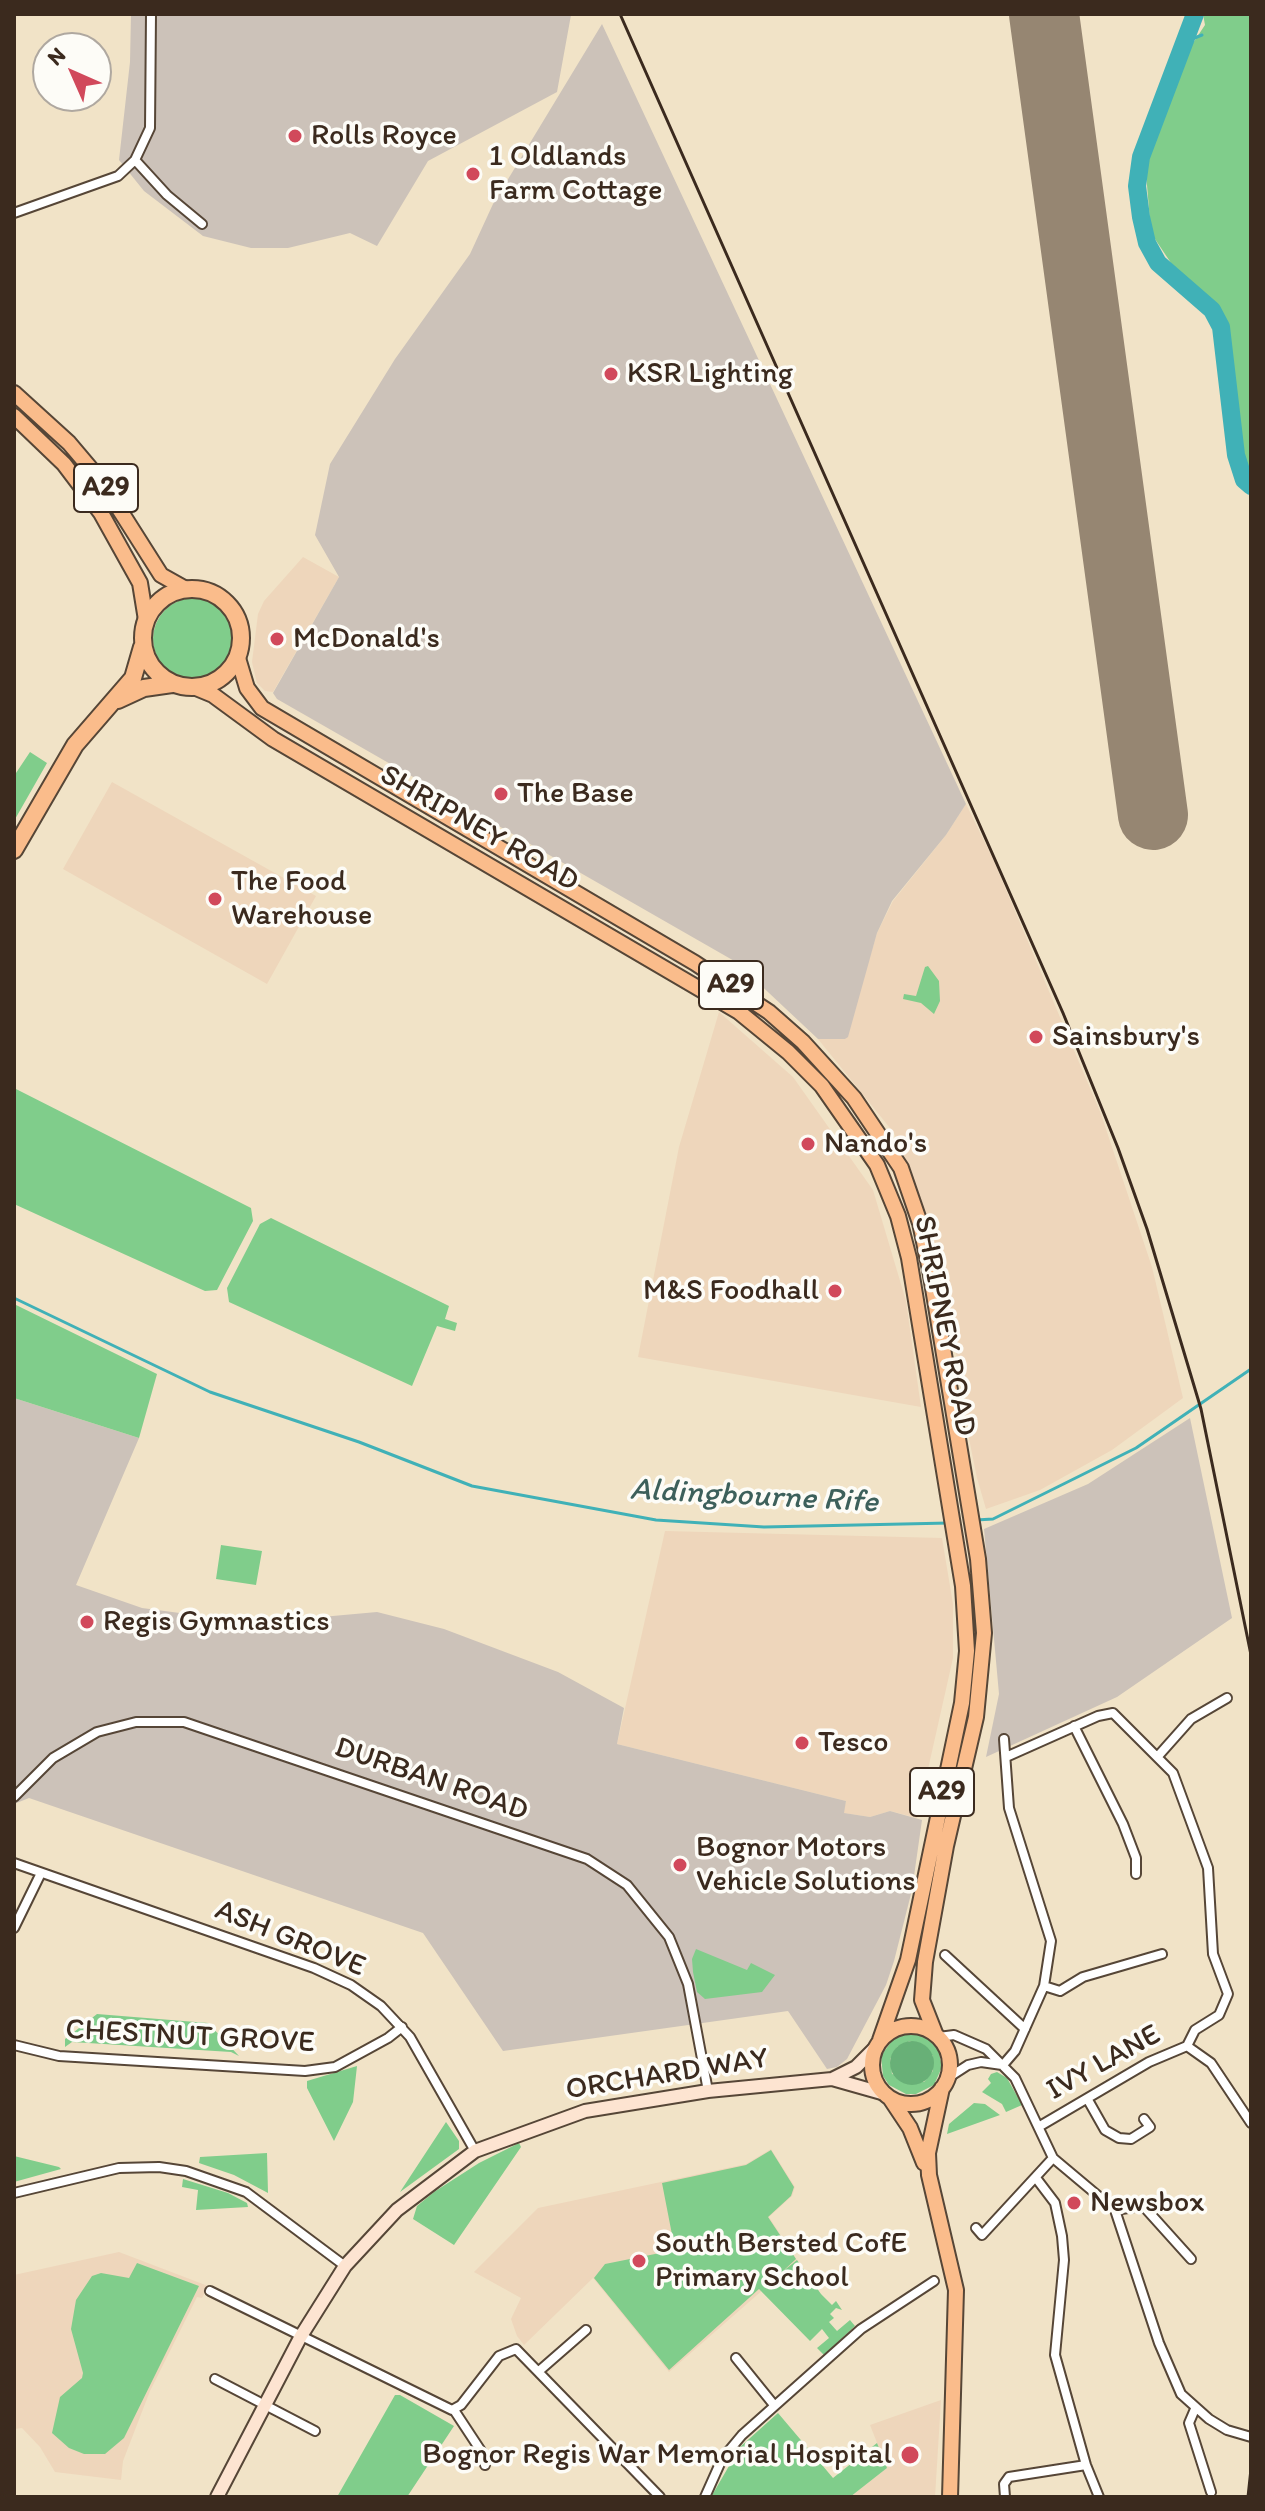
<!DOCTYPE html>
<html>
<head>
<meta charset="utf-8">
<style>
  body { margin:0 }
  #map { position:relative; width:1265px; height:2511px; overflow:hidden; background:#f1e3c7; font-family:Itim,sans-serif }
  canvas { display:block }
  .frame { position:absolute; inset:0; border:16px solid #3b2a1e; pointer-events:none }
  .north { position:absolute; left:32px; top:32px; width:80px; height:80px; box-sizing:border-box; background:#fdfcf7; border:2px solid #afa8a0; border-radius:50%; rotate:315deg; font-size:22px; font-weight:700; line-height:32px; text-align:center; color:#3b2a1e }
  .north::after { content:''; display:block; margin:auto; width:28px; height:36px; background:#d1495b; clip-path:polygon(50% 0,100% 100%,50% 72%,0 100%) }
</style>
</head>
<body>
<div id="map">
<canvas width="1265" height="2511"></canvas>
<div class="frame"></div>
<div class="north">N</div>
</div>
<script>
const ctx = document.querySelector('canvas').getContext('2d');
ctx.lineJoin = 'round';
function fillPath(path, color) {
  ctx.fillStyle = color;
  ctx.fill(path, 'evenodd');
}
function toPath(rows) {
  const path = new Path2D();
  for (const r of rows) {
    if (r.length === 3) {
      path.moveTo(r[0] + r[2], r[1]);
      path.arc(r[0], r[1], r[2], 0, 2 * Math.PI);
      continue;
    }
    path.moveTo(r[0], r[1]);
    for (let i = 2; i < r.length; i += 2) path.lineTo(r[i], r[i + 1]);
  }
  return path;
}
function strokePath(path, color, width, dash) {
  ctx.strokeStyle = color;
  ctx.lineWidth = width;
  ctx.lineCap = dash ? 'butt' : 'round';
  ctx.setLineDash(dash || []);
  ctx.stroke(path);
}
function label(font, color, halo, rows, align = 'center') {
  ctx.font = font + ' Itim,sans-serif';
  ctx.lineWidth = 7;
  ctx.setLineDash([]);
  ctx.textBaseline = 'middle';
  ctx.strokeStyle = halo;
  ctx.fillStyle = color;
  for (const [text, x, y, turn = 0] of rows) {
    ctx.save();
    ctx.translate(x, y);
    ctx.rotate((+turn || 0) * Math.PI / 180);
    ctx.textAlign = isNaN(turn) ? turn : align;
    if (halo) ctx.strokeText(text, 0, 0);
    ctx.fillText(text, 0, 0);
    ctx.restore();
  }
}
const built = toPath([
  [303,557,339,577,273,692,265,691,257,683,252,662,258,614,264,601],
  [112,782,316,896,267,984,63,869],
  [966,804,993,859,1101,1114,1152,1267,1183,1398,1112,1450,1040,1490,986,1509,977,1478,964,1414,963,1386,925,1210,894,1133,818,1039,845,1039,877,933,893,901,946,835],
  [719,1012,793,1077,873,1190,906,1301,921,1407,638,1357,679,1147],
  [665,1531,942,1538,953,1604,953,1658,917,1818,890,1811,870,1817,843,1813,846,1801,617,1744],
  [771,2149,795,2187,792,2196,769,2217,797,2260,669,2372,593,2278,524,2345,517,2336,511,2319,521,2298,474,2272,538,2208,746,2164],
  [119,2252,208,2286,202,2298,197,2297,150,2391,123,2461,121,2480,55,2472,40,2447,22,2428,14,2429,14,2275],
  [941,2400,935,2497,850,2497,887,2468,870,2425]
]);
const industrial = toPath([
  [131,14,571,14,571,15,557,92,428,161,377,246,350,233,288,248,251,248,203,236,144,191,119,160,130,62],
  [602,24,966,804,946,835,892,901,877,933,848,1037,845,1039,818,1039,736,962,277,699,273,693,339,577,315,535,330,464,395,359,470,254,493,204],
  [14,1398,139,1438,76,1585,142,1608,255,1623,377,1612,444,1629,558,1672,624,1708,617,1744,846,1801,844,1813,870,1817,890,1811,922,1820,912,1890,894,1961,886,1985,847,2059,837,2067,827,2069,788,2011,503,2051,423,1933,29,1798,14,1804],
  [1190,1418,1232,1618,1117,1697,986,1757,999,1694,984,1529,1088,1484]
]);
const green = toPath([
  [1203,14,1251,14,1251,475,1238,442,1227,325,1217,308,1179,275,1151,233,1145,161,1185,55,1205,25],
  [194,639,41],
  [30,752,47,763,14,821,14,776],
  [928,966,939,981,940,1001,934,1014,921,1003,903,999,904,994,916,996,925,967],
  [14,1088,251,1208,253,1221,217,1290,205,1291,14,1204],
  [271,1218,449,1306,445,1319,457,1323,455,1331,437,1326,412,1386,229,1302,227,1288,260,1224],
  [14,1304,157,1374,139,1438,14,1398],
  [221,1545,262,1551,256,1585,216,1579],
  [696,1949,747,1970,751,1963,775,1975,762,1992,705,1999,697,1992,693,1972,692,1959],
  [97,2014,208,2023,239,2056,231,2052,72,2042,65,2047,65,2039],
  [912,2032,931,2040,938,2048,942,2067,934,2085,916,2094,906,2094,889,2085,883,2076,881,2056,893,2039],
  [910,2041,924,2045,933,2056,933,2071,924,2082,892,2074,890,2059,897,2047],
  [357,2066,353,2102,334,2141,307,2088,307,2081],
  [997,2072,1007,2078,1022,2105,1006,2112,1002,2104,982,2092,991,2083,988,2079,991,2074],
  [974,2103,985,2104,1000,2115,947,2134,949,2124],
  [446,2122,459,2141,459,2149,400,2192],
  [519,2143,521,2147,454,2245,413,2219,417,2206,434,2192,479,2163],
  [771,2150,794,2187,791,2196,768,2217,796,2259,782,2272,797,2260,821,2294,832,2305,836,2301,842,2310,836,2308,830,2314,834,2318,829,2322,837,2331,850,2320,855,2326,824,2355,817,2348,829,2338,822,2329,810,2341,759,2289,669,2370,594,2278,605,2264,675,2250,662,2183,746,2165],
  [267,2153,268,2193,234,2175,199,2163,200,2157],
  [14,2156,59,2167,61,2169,14,2182],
  [183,2179,228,2193,247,2203,248,2207,196,2210,198,2190,182,2187],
  [137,2263,199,2286,124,2438,105,2454,84,2454,69,2448,52,2433,60,2397,82,2378,83,2373,71,2329,76,2300,92,2276,101,2273,129,2278],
  [395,2395,400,2395,454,2426,407,2497,337,2497],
  [778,2413,833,2478,877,2443,887,2468,850,2497,711,2497,740,2447]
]);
const forest = toPath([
  [912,2063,22]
]);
const stream = toPath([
  [1246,14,1247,14],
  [1182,43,1202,35],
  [14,1298,210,1392,359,1442,472,1486,656,1520,764,1527,949,1523],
  [976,1520,993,1519,1136,1448,1251,1369]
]);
const river = toPath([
  [1195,14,1141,157,1137,186,1141,217,1147,243,1158,263,1212,310,1221,327,1236,455,1244,480,1251,486]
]);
const runway = toPath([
  [1044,14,1153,815]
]);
const street = toPath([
  [135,160,167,195,202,224],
  [14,213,118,176,135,160,150,128,151,14],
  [1074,1726,1123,1824,1136,1858,1136,1874],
  [1159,1755,1191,1719,1227,1698],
  [1006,1757,1098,1716,1113,1713,1173,1773,1208,1868,1213,1954,1228,1994,1219,2015,1195,2030,1187,2046],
  [14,1797,53,1758,97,1732,136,1722,184,1722,587,1859,627,1885,669,1937,688,1984,708,2091],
  [14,1863,314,1968,351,1985,381,2006,410,2037,475,2151],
  [14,1928,41,1873],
  [945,1955,1025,2029],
  [1044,1986,1060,1991,1083,1977,1162,1954],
  [939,2037,954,2035,986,2049,1015,2078,1053,2158,1115,2210,1159,2343,1181,2394,1209,2419,1227,2430,1251,2437],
  [14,2045,59,2056,305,2071,335,2067,388,2038,402,2027],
  [1003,2065,1015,2051,1044,1986,1051,1941,1009,1808,1004,1739],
  [944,2085,951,2076,968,2065,981,2062,1002,2065],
  [1088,2100,1105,2130,1119,2138,1131,2139,1150,2127,1144,2119],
  [1040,2126,1149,2062,1187,2046,1211,2063,1251,2123],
  [1036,2178,1055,2203,1062,2236,1064,2260,1055,2355,1086,2465,1099,2497],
  [14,2193,119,2168,159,2167,186,2171,246,2192,345,2266],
  [1115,2210,1141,2206,1146,2209,1191,2259],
  [976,2228,982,2235,1053,2158],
  [210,2291,452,2410,461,2405,499,2356,516,2349,660,2497],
  [736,2358,774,2405],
  [539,2371,586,2330],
  [215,2379,315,2431],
  [1195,2409,1189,2423,1211,2492],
  [454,2410,483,2454,485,2465],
  [705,2497,722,2459,742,2435,861,2329,934,2281],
  [1005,2497,1004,2484,1009,2477,1086,2465]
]);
const secondary = toPath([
  [832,2079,856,2067,876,2047],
  [217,2497,301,2336,345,2266,397,2210,475,2151,585,2111,708,2091,832,2079,885,2094]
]);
const primary = toPath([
  [14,393,69,443,102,482,161,575,186,589],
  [14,416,64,464,101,513,140,583,146,620],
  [238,658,247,688,262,708,695,963,769,1012,803,1042,854,1098,901,1168,920,1223,930,1270,978,1559,984,1633,976,1717,946,1846,925,1962,922,2000,935,2033],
  [196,688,213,695,273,739,739,1012,788,1052,822,1086,877,1165,898,1216,909,1258,963,1586,967,1651,962,1703,908,1960,880,2040],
  [911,2065,39],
  [942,2088,928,2153,929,2175,956,2290,950,2497],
  [890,2098,910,2128,924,2163]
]);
const highway = toPath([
  [192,638,49],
  [118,700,144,688,172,684],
  [14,850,75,745,133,678,142,647]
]);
const rail = toPath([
  [620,14,1063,1013,1118,1148,1147,1229,1201,1409,1251,1655],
  [1248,2497,1251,2469]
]);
const markers = [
  [295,136,8,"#d1495b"],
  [473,174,8,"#d1495b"],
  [611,374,8,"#d1495b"],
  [277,639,8,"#d1495b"],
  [501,794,8,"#d1495b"],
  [215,899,8,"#d1495b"],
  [1036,1037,8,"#d1495b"],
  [808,1144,8,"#d1495b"],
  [835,1291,8,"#d1495b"],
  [87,1622,8,"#d1495b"],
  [802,1743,8,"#d1495b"],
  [680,1865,8,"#d1495b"],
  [1074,2203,8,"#d1495b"],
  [639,2261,8,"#d1495b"],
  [910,2455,10,"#d1495b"]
];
const shields = [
  [106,488,64],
  [731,985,64],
  [942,1792,64]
];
const shieldNames = [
  ["A29",106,488],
  ["A29",731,985],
  ["A29",942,1792]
];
const poiNames = [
  ["Rolls Royce",311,136],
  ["1 Oldlands",489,157],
  ["Farm Cottage",489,191],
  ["KSR Lighting",627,374],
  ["McDonald's",293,639],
  ["The Base",517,794],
  ["The Food",231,882],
  ["Warehouse",231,916],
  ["Sainsbury's",1052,1037],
  ["Nando's",824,1144],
  ["M&S Foodhall",819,1291,"right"],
  ["Regis Gymnastics",103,1622],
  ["Tesco",818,1743],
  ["Bognor Motors",696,1848],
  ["Vehicle Solutions",696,1882],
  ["Newsbox",1090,2203],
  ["South Bersted CofE",655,2244],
  ["Primary School",655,2278],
  ["Bognor Regis War Memorial Hospital",892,2455,"right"]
];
const streetNames = [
  ["SHRIPNEY ROAD",479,829,30],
  ["SHRIPNEY ROAD",944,1326,79],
  ["DURBAN ROAD",431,1780,19],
  ["ASH GROVE",290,1939,22],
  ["CHESTNUT GROVE",190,2037,3],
  ["IVY LANE",1104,2063,-29],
  ["ORCHARD WAY",667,2075,-9]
];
const waterNames = [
  ["Aldingbourne Rife",754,1497,3]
];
fillPath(built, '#eed6bb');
fillPath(industrial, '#ccc2b9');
fillPath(green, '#80cd8b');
fillPath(forest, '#68b077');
strokePath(stream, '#40b1b7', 3);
strokePath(river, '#40b1b7', 18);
strokePath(runway, '#968672', 70);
strokePath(street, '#564637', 12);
strokePath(secondary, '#564637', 16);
strokePath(primary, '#564637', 18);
strokePath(highway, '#564637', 20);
strokePath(street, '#fff', 8);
strokePath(secondary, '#fde4d1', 12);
strokePath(primary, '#fabc8b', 14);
strokePath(highway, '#fabc8b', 16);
strokePath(rail, '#3b2a1e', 3);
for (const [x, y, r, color] of markers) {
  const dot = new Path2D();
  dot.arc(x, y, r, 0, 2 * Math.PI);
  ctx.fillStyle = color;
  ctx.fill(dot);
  strokePath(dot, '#fdfcf7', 3);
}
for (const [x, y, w] of shields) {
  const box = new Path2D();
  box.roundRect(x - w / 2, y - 24, w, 48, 6);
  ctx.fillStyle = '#fdfcf7';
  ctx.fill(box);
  strokePath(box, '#3b2a1e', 2);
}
label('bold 28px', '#3b2a1e', null, shieldNames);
label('30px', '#3b2a1e', '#fdfcf7', poiNames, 'left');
label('30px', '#3b2a1e', '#fdfcf7', streetNames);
label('italic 32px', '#3d605b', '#fdfcf7', waterNames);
</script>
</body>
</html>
